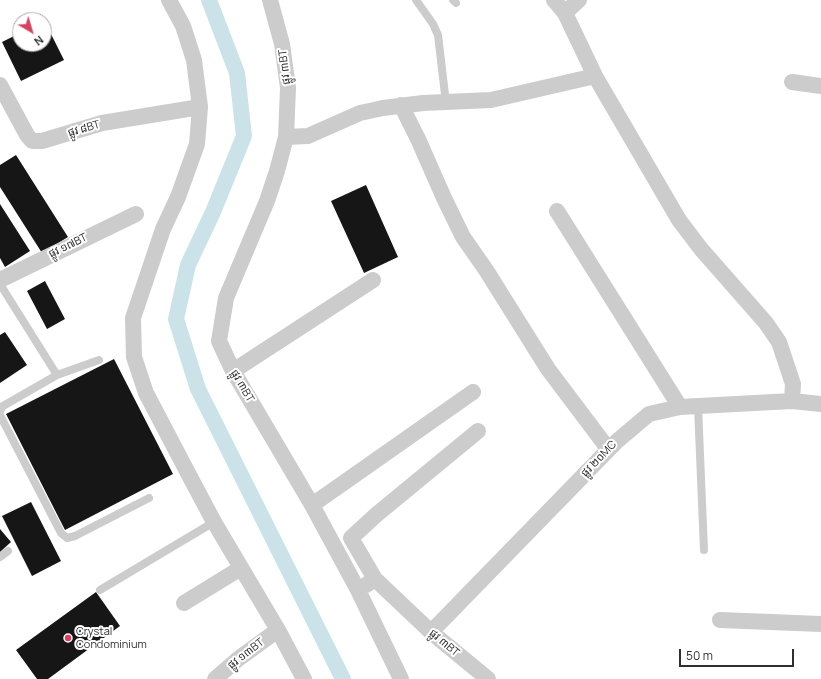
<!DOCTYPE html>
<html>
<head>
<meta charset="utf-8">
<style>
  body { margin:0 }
  #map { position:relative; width:821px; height:679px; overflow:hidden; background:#fff; font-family:Manrope,sans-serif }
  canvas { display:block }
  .north { position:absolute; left:12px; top:12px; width:40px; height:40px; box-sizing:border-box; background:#fff; border:1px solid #acacac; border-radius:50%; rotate:142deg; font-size:11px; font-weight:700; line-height:16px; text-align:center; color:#2f2f2f }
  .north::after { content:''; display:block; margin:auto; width:14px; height:18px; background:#d64160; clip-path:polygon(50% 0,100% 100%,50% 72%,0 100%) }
  .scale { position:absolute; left:679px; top:649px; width:115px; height:18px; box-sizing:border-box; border:2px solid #2f2f2f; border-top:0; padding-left:5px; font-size:12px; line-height:14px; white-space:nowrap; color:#2f2f2f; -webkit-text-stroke:3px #fff; paint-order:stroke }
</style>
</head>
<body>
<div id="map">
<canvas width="821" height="679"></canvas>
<div class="north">N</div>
<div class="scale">50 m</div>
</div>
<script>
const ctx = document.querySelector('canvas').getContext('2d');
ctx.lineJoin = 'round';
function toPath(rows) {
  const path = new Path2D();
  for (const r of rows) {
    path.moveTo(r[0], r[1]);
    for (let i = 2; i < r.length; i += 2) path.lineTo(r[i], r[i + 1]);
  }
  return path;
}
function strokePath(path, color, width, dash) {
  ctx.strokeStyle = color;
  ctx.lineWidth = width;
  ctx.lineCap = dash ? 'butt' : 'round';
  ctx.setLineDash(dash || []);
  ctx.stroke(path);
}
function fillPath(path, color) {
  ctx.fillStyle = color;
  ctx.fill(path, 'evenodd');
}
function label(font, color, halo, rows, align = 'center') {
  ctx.font = font + ' Manrope,"Noto Sans Khmer",sans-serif';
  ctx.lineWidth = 4;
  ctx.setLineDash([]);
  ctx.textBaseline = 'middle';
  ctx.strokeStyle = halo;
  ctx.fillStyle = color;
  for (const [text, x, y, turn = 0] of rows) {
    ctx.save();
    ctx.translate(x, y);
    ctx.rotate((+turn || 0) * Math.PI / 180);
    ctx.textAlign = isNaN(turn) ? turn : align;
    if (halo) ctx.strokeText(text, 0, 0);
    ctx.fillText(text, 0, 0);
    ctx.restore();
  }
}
const canal = toPath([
  [209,0,237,73,244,136,213,212,188,265,176,319,198,389,343,679]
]);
const building = toPath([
  [44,20,64,60,21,81,2,42,20,33,20,44,44,44],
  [16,155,68,237,42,253,0,187,0,165],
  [366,185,398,257,364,273,331,201],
  [0,204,30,251,5,267,0,258],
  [45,281,65,319,47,329,27,291],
  [5,332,27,365,0,383,0,335],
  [114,359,173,474,65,530,6,414],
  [31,502,61,561,32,576,2,516],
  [0,529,11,542,0,552],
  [96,592,120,626,48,679,37,679,16,650]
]);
const service = toPath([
  [416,0,433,24,438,35,446,103],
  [453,0,456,3],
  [0,284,57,375],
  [698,407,704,550],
  [0,411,3,406,57,375,99,360],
  [0,415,61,533,67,538,75,536,149,498],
  [0,557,8,551],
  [100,590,214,522]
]);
const minor = toPath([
  [169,0,183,26,194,60,200,107,197,144,178,197,163,229,133,318,134,357,146,393,189,475,214,522,278,630,304,679],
  [270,0,282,44,288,88,286,137,277,171,267,201,226,298,219,341,233,371,312,505,358,590,401,679],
  [554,0,565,13,595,76,679,220,701,249,766,323,779,342,793,384,792,401],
  [565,13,579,0],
  [792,82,821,86],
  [0,85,27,135,32,141,42,141,102,123,200,107],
  [401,105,418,139,444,198,463,237,486,270,548,369,603,442,608,450],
  [286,137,308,136,360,113,383,108,423,103,491,100,595,76],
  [557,211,680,407],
  [0,280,136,214],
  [233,371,373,280],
  [312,505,473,392],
  [375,579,351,538,376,515,478,431],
  [366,585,375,579,431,632,488,679],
  [184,603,241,568],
  [720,620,821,624],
  [431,632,616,442,649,414,680,407,792,401,821,404],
  [215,679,238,659,278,630]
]);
const markers = [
  [68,638,4,"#d64160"]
];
const streetNames = [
  ["ផ្លូវ ៣BT",285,67,-97],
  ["ផ្លូវ ៨BT",84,129,-16],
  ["ផ្លូវ ១៧BT",68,246,-26],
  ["ផ្លូវ ៣BT",242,386,60],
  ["ផ្លូវ ២០MC",599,459,-46],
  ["ផ្លូវ ៣BT",444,643,40],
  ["ផ្លូវ ១៣BT",246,654,-38]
];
const poiNames = [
  ["Crystal",76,632],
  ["Condominium",76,645]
];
strokePath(canal, '#cce2e9', 16);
fillPath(building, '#161616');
strokePath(service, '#ccc', 8);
strokePath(minor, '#ccc', 16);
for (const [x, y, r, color] of markers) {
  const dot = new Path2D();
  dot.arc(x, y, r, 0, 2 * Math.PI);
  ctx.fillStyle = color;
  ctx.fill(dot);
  strokePath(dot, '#fff', 1.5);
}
label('11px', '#2f2f2f', '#fff', streetNames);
label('11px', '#2f2f2f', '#fff', poiNames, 'left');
</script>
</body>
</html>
